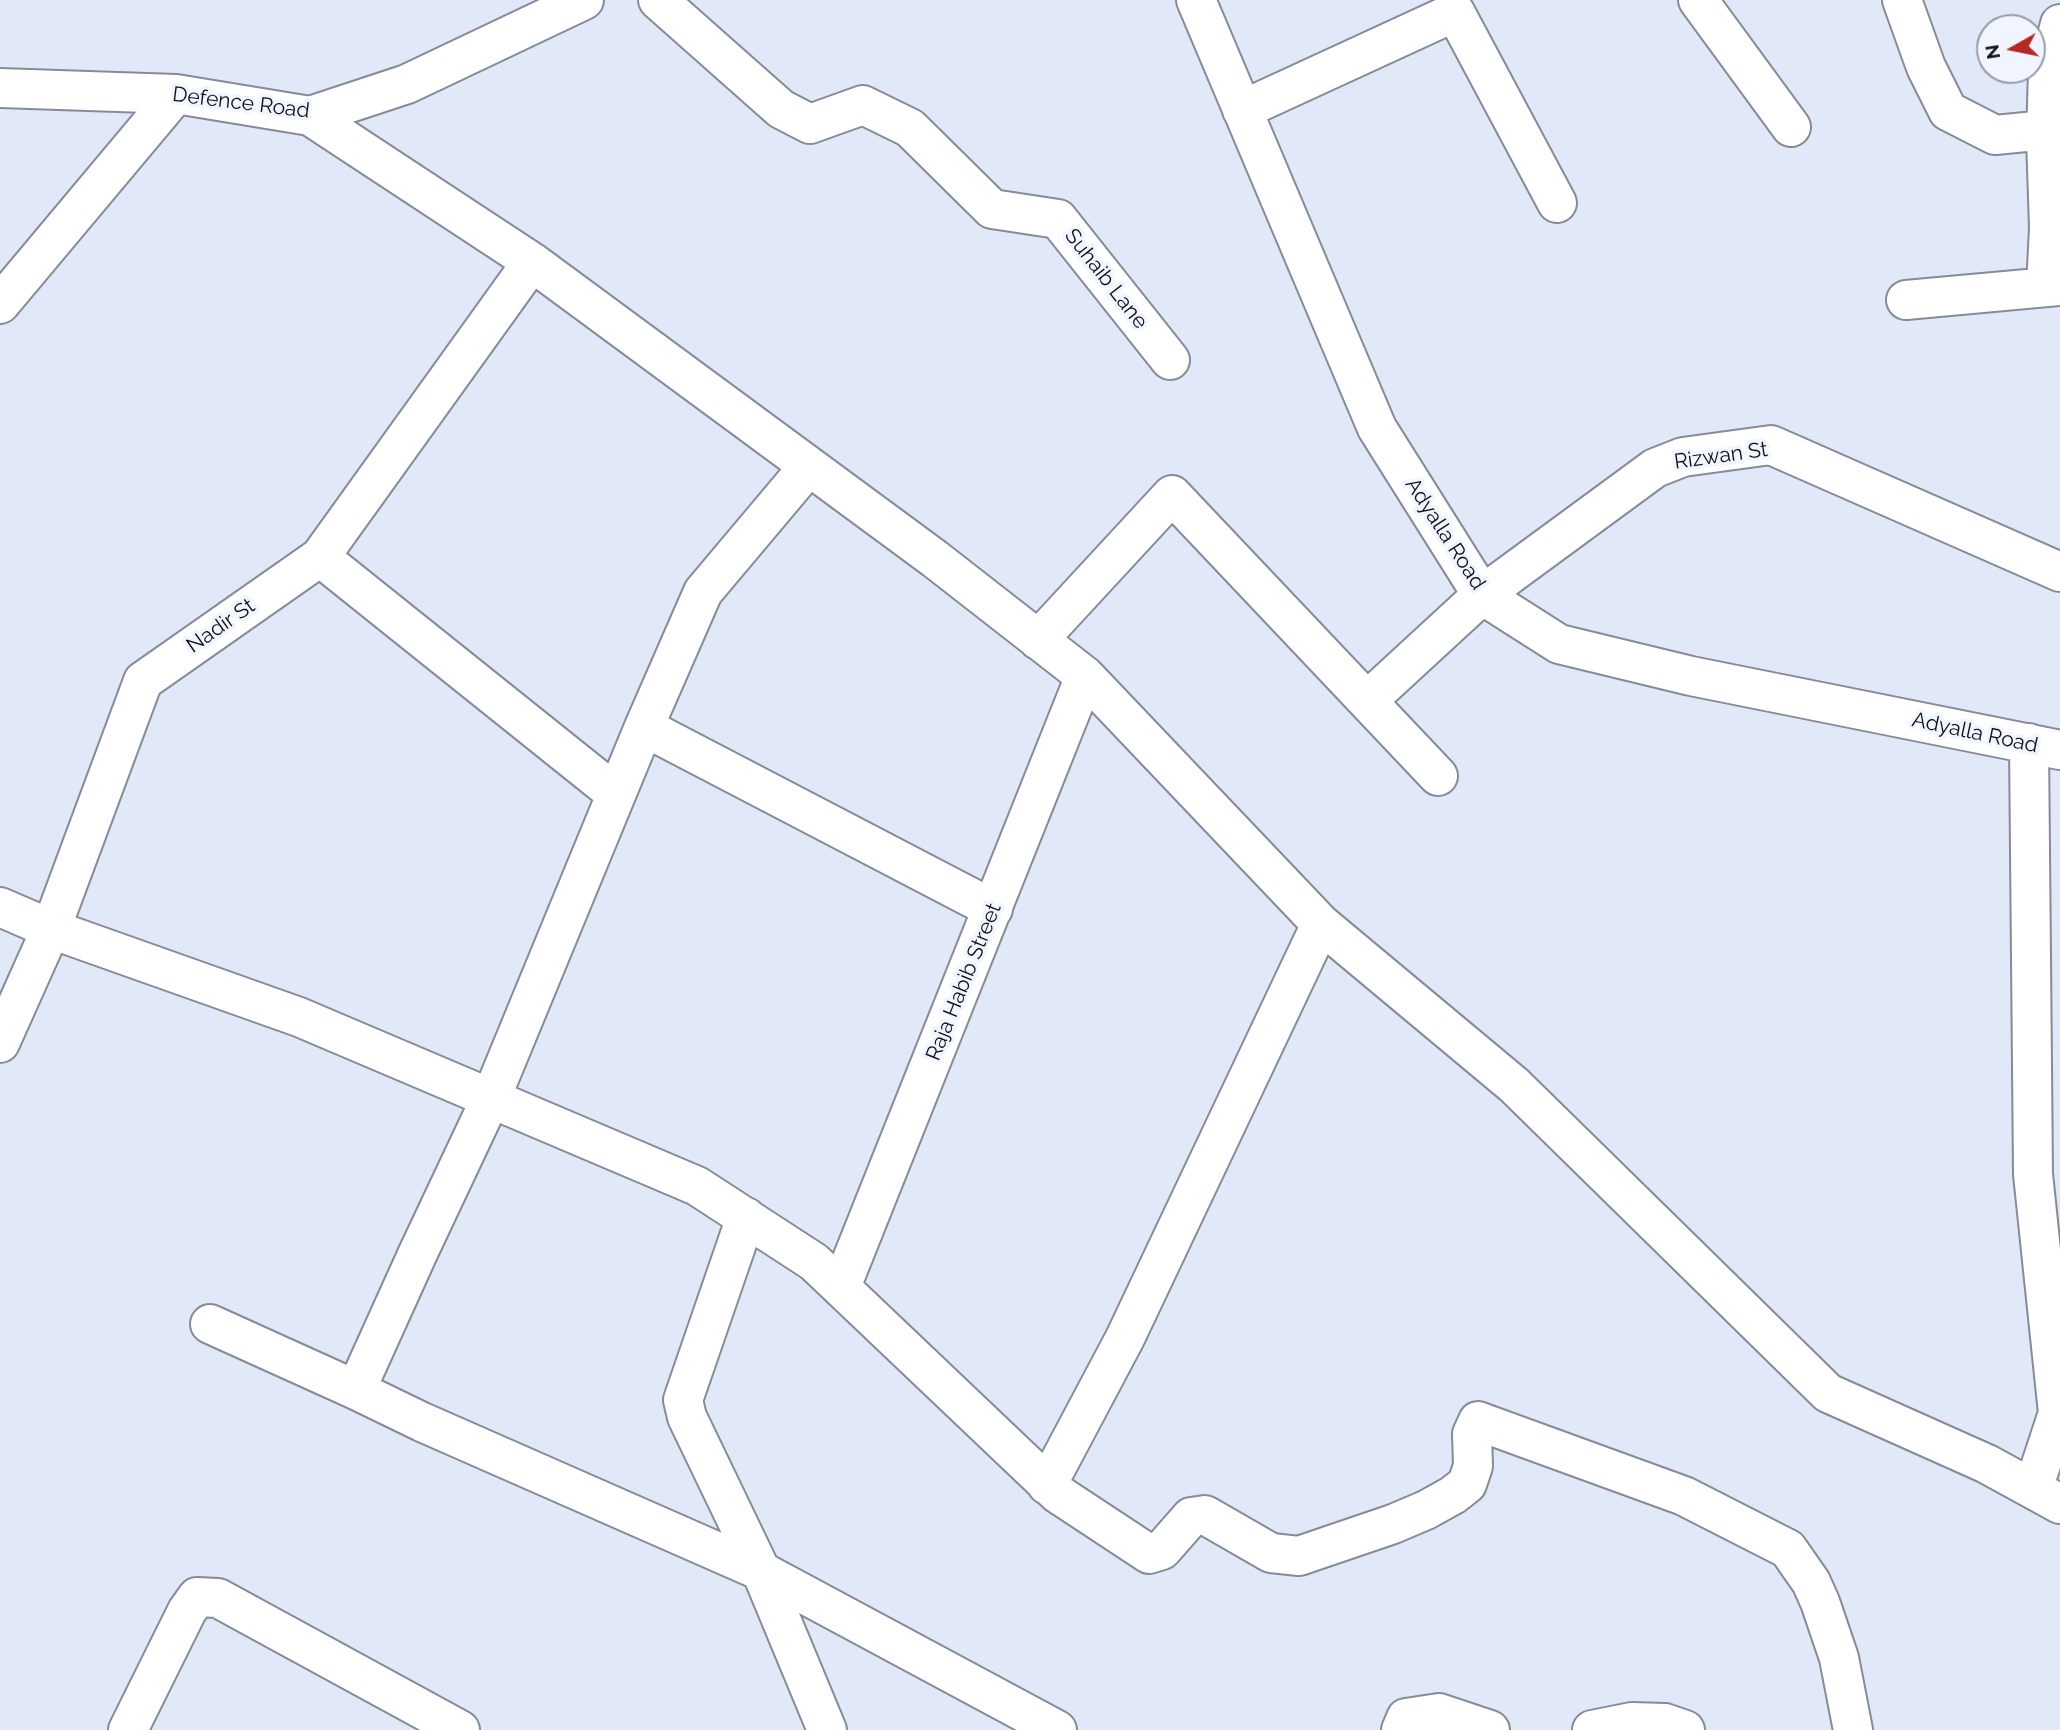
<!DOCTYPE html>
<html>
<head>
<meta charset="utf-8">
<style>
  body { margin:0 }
  #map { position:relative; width:2060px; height:1730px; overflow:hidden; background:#e1e8f7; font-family:Raleway,sans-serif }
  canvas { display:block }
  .north { position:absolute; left:1976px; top:14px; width:70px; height:70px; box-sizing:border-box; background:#f1f5ff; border:2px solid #979ba3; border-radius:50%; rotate:261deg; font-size:19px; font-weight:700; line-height:28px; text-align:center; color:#111318 }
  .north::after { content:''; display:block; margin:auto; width:24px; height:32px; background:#b72825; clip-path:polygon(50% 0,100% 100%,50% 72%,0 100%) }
</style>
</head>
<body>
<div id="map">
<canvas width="2060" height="1730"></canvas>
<div class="north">N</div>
</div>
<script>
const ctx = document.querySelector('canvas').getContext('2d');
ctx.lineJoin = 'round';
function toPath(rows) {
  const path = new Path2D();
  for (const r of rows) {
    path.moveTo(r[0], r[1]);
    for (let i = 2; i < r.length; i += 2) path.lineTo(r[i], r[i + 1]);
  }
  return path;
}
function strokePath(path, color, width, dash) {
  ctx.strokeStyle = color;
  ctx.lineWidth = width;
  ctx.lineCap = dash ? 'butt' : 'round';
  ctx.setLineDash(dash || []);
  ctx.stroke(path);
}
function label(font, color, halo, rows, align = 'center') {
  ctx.font = font + ' Raleway,sans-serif';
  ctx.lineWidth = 7;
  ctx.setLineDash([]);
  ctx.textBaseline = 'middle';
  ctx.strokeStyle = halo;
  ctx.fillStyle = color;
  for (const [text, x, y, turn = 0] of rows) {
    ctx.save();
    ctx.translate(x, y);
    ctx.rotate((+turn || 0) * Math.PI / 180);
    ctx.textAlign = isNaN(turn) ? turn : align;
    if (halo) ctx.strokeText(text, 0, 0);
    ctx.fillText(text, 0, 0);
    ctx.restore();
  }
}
const street = toPath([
  [658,0,781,109,810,124,863,105,910,128,992,209,1058,219,1170,360],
  [1196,0,1377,428,1482,595,1559,644,1691,676,2060,750],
  [1698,0,1791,127],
  [1902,0,1926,67,1948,111,1995,135,2046,130],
  [0,88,176,94,310,116,407,84,584,0],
  [1242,110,1455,12,1557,203],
  [310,116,532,262,935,559,1085,676,1321,924,1514,1085,1828,1393,1987,1464,2060,1504],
  [2046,287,2049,228,2046,138,2048,70,2060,24],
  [1906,300,2060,286],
  [0,304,176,94],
  [320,557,616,794],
  [1038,640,1172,495,1438,776],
  [1368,700,1482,595,1655,468,1683,457,1771,445,2060,572],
  [644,727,993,909],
  [2029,743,2033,1174,2058,1413,2033,1489],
  [0,907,51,929,299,1017,697,1186,814,1262,1058,1494,1149,1554,1162,1550,1191,1517,1205,1515,1271,1553,1299,1556,1393,1524,1426,1510,1453,1495,1467,1484,1473,1466,1472,1434,1478,1421,1684,1496,1788,1549,1811,1582,1820,1602,1839,1658,1853,1730],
  [0,1043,51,929,143,681,320,557,532,262],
  [746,1217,683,1400,687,1417,761,1571,827,1730],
  [841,1287,1085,676],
  [210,1324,356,1390,422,1422,761,1571,1057,1730],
  [356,1390,417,1255,491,1098,644,727,703,592,809,466],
  [1047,1485,1125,1338,1321,924],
  [128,1730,187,1611,197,1597,218,1598,460,1730],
  [1401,1730,1406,1718,1439,1713,1490,1730],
  [1592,1730,1632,1722,1665,1723,1685,1730]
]);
const streetNames = [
  ["Defence Road",241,103,7],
  ["Suhaib Lane",1106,279,52],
  ["Rizwan St",1721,456,-8],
  ["Adyalla Road",1445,534,57],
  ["Nadir St",221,626,-35],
  ["Adyalla Road",1975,733,12],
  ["Raja Habib Street",964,982,-68]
];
strokePath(street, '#858b99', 42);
strokePath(street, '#fff', 38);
label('21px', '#111318', '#f1f5ff', streetNames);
</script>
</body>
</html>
